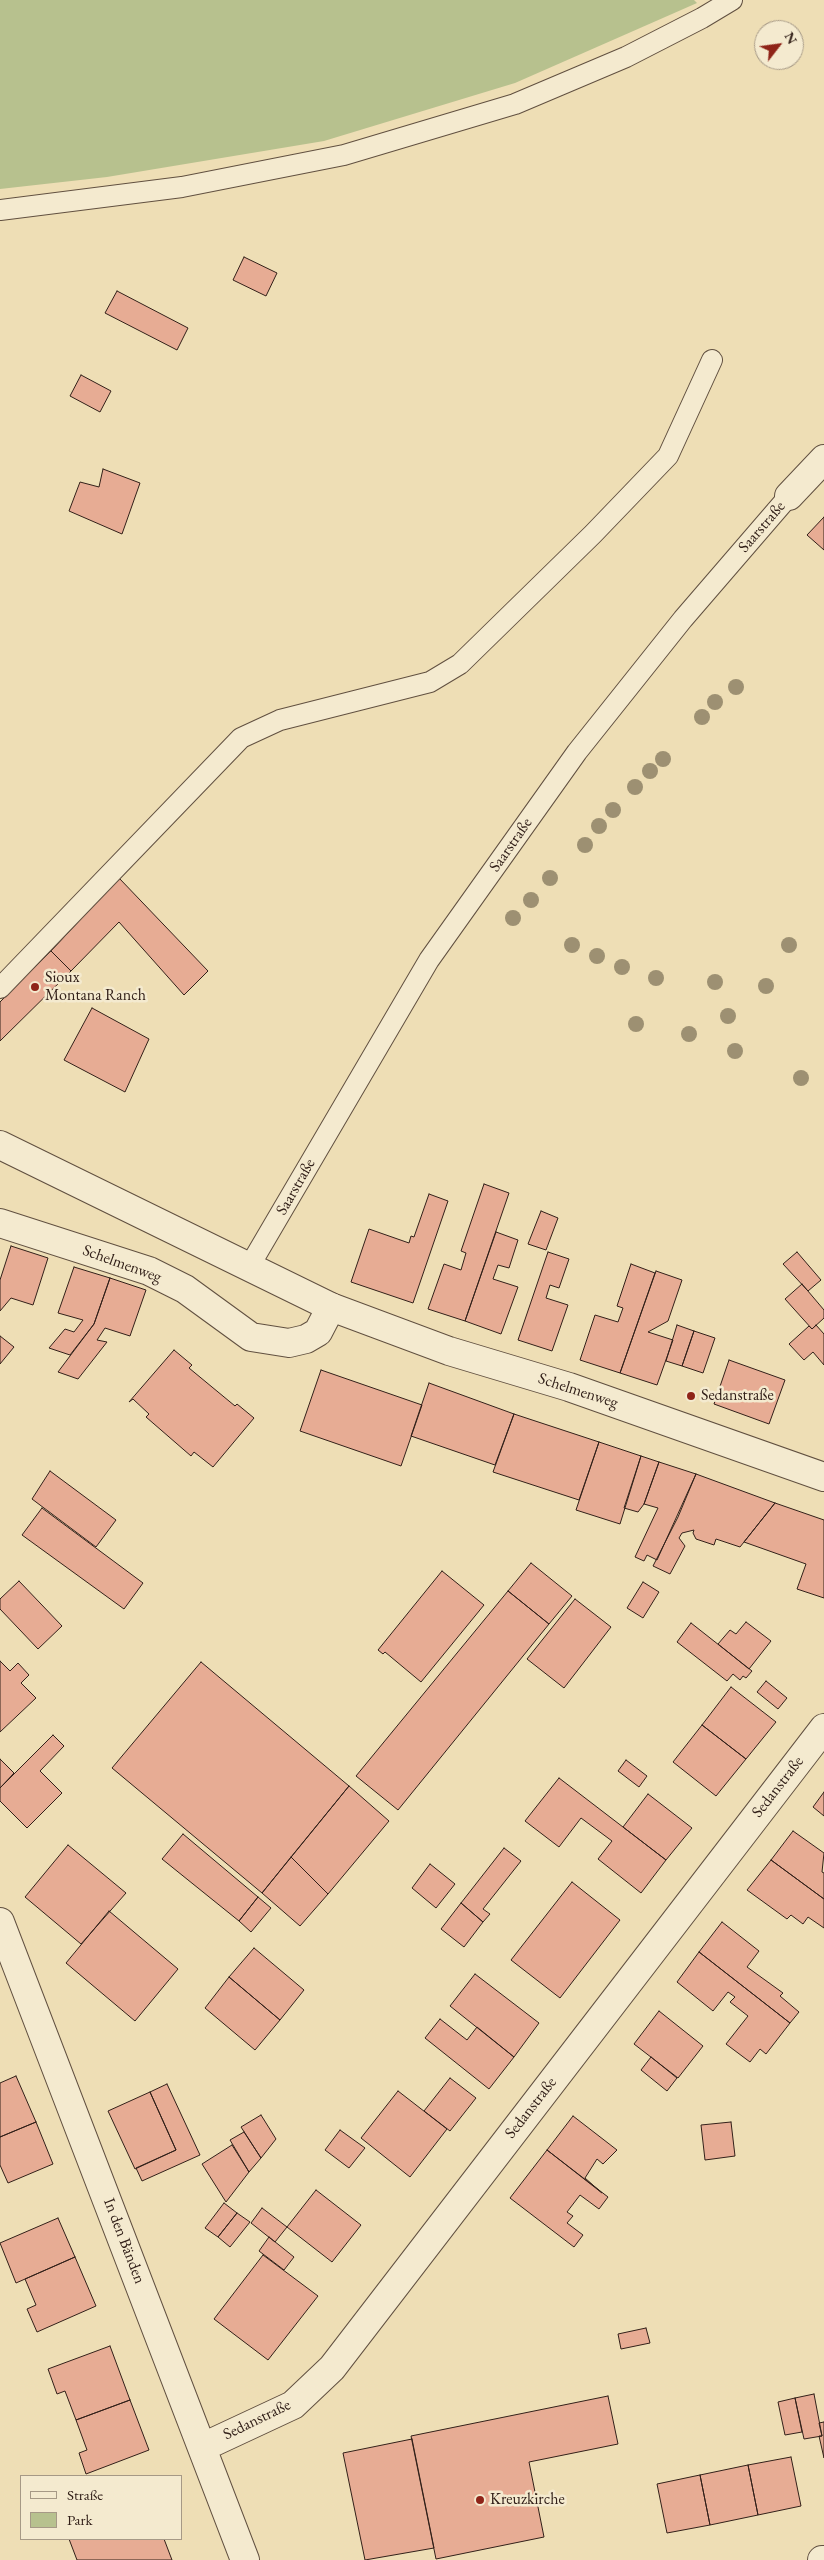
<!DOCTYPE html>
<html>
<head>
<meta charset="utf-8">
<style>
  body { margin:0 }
  #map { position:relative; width:824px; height:2560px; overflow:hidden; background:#eedeb5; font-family:"EB Garamond",serif }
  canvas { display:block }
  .legend { position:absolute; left:20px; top:2475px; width:162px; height:65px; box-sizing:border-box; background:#f4eacf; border:1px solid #a69986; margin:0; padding:6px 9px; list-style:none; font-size:15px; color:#322019 }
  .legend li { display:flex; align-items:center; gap:10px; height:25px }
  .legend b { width:25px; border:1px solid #a69986 }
  .north { position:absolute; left:754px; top:20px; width:50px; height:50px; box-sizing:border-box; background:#f4eacf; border:1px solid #a69986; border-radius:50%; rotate:60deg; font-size:14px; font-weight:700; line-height:20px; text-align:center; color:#322019 }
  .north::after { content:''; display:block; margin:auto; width:18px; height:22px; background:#8f2418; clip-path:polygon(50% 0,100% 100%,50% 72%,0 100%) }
</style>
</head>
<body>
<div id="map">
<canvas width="824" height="2560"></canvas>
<ul class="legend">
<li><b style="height:6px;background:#f4eacf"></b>Straße</li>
<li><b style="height:14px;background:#b7c18e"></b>Park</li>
</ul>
<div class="north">N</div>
</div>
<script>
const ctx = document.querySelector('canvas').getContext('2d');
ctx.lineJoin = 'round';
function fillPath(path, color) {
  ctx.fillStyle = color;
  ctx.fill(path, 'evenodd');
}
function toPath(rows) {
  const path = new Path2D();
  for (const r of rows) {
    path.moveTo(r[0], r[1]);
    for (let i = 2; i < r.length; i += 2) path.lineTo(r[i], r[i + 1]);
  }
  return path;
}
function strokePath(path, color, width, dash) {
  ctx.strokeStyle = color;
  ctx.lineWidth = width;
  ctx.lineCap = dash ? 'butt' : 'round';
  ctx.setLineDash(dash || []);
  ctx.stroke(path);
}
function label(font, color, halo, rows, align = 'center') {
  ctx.font = font + ' "EB Garamond",serif';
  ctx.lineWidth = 5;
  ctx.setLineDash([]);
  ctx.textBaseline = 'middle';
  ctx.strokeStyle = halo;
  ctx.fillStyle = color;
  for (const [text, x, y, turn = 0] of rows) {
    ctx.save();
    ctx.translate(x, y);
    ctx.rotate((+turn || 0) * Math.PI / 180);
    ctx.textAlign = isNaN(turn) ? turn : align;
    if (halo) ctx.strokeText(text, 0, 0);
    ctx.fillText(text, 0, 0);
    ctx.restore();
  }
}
const green = toPath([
  [0,0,694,0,697,3,515,83,324,141,107,177,0,189]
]);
const building = toPath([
  [244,257,277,273,266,296,233,280,244,257],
  [117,291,188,328,177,350,105,313,117,291],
  [81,375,111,391,100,412,70,396,81,375],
  [103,469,140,483,122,534,69,511,80,482,99,487,103,469],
  [824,517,824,550,807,535,824,517],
  [119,878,208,971,184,995,119,922,71,971,51,951,119,878],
  [51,951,71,971,0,1041,0,1002,51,951],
  [92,1008,149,1039,125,1092,64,1060,92,1008],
  [484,1184,509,1193,465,1321,428,1309,444,1264,461,1270,466,1253,461,1251,484,1184],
  [429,1194,448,1201,413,1303,351,1282,369,1229,409,1243,411,1236,414,1237,429,1194],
  [541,1211,558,1218,546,1250,528,1244,541,1211],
  [496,1232,518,1240,509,1268,498,1265,493,1279,518,1287,501,1334,465,1321,496,1232],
  [11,1246,48,1258,33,1305,11,1298,0,1311,0,1280,11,1246],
  [548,1252,569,1259,559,1288,550,1285,546,1298,568,1305,552,1351,518,1340,548,1252],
  [797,1252,821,1280,808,1291,783,1264,797,1252],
  [631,1264,655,1273,620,1373,580,1360,595,1315,618,1322,623,1308,617,1306,631,1264],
  [74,1267,110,1278,94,1324,70,1355,49,1348,65,1329,74,1332,83,1320,58,1313,74,1267],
  [656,1271,682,1280,668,1321,648,1332,673,1340,657,1385,620,1373,656,1271],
  [110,1278,146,1290,130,1336,105,1328,97,1340,107,1342,78,1379,58,1372,94,1324,110,1278],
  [802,1284,824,1310,824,1318,812,1329,785,1299,802,1284],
  [677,1325,694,1331,682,1366,666,1361,677,1325],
  [816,1325,824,1334,824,1365,813,1352,804,1360,789,1344,809,1326,812,1329,816,1325],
  [694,1331,715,1338,703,1373,682,1366,694,1331],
  [0,1336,14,1347,0,1364,0,1336],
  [174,1350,192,1365,189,1368,235,1406,237,1404,254,1418,213,1467,194,1452,191,1456,146,1417,149,1414,133,1399,129,1402,174,1350],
  [729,1360,785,1380,769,1424,714,1404,729,1360],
  [321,1370,422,1405,401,1466,300,1431,321,1370],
  [429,1383,514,1414,495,1465,411,1436,429,1383],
  [514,1414,599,1442,579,1500,493,1472,514,1414],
  [599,1442,641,1456,620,1524,576,1510,599,1442],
  [641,1456,659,1462,644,1504,638,1512,624,1508,641,1456],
  [659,1462,696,1474,657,1560,647,1555,644,1561,635,1557,658,1508,644,1504,659,1462],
  [50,1471,116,1520,96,1547,32,1499,50,1471],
  [696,1474,775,1503,740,1547,716,1539,714,1545,696,1539,693,1533,694,1530,682,1533,679,1538,685,1546,670,1574,653,1566,678,1517,696,1474],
  [775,1503,824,1520,824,1598,797,1589,806,1564,744,1542,775,1503],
  [42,1508,143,1583,124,1609,22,1535,42,1508],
  [531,1563,572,1596,549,1624,508,1591,531,1563],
  [442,1571,484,1605,421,1682,385,1652,383,1654,378,1650,442,1571],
  [19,1581,62,1626,38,1649,0,1609,0,1599,19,1581],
  [643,1582,659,1592,643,1618,627,1608,643,1582],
  [508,1591,549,1624,398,1810,356,1776,508,1591],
  [575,1599,611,1627,564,1688,527,1659,575,1599],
  [746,1622,771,1641,749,1669,718,1644,730,1630,736,1634,746,1622],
  [691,1623,752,1671,746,1678,743,1676,740,1680,733,1674,727,1681,677,1642,691,1623],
  [0,1661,10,1671,18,1663,29,1675,21,1683,36,1698,0,1732,0,1661],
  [201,1662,349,1786,262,1893,112,1768,201,1662],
  [766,1681,787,1698,778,1709,757,1692,766,1681],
  [731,1687,776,1722,746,1759,702,1725,731,1687],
  [702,1725,746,1759,716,1796,673,1762,702,1725],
  [53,1735,64,1746,40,1771,62,1793,27,1828,0,1801,0,1788,53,1735],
  [0,1759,14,1773,0,1788,0,1759],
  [626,1760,647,1776,639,1787,618,1771,626,1760],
  [559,1778,666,1860,641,1893,598,1859,612,1841,581,1818,559,1847,525,1821,559,1778],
  [349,1786,389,1821,328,1894,291,1857,349,1786],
  [824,1792,824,1816,813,1807,824,1792],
  [648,1794,692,1828,666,1860,623,1827,648,1794],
  [793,1831,824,1853,822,1872,824,1873,824,1899,771,1860,793,1831],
  [183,1834,258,1897,239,1921,162,1859,183,1834],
  [68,1845,126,1893,81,1944,25,1897,68,1845],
  [504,1848,521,1861,483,1909,490,1914,483,1922,461,1903,504,1848],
  [291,1857,328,1894,300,1926,262,1893,291,1857],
  [771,1860,824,1899,824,1928,808,1917,803,1924,791,1915,787,1919,747,1890,771,1860],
  [430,1864,455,1884,436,1908,412,1888,430,1864],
  [572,1882,620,1920,560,1998,511,1960,572,1882],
  [258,1897,271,1908,251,1932,239,1921,258,1897],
  [461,1903,483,1922,464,1947,441,1929,461,1903],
  [109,1911,178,1969,135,2021,66,1963,109,1911],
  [722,1922,759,1951,747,1967,783,1993,780,1996,799,2012,790,2023,699,1952,722,1922],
  [254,1948,304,1990,280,2020,229,1977,254,1948],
  [699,1952,790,2023,766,2054,760,2049,750,2062,726,2044,748,2016,730,2002,735,1997,728,1992,713,2011,677,1982,699,1952],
  [475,1974,539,2023,514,2057,450,2006,475,1974],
  [229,1977,280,2020,255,2050,205,2008,229,1977],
  [659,2011,703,2046,678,2078,634,2044,659,2011],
  [440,2019,467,2040,477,2027,514,2057,489,2089,425,2038,440,2019],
  [651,2057,677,2078,667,2091,641,2070,651,2057],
  [16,2076,36,2122,0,2137,0,2083,16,2076],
  [450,2078,476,2098,450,2131,424,2111,450,2078],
  [167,2084,200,2155,142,2181,136,2168,176,2150,150,2092,167,2084],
  [398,2091,447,2129,410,2177,361,2138,398,2091],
  [150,2092,176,2150,135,2169,108,2111,150,2092],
  [261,2115,276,2139,261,2158,241,2127,261,2115],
  [573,2116,617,2150,603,2164,597,2159,585,2178,602,2193,547,2150,573,2116],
  [36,2122,53,2164,8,2183,0,2165,0,2137,36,2122],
  [731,2122,735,2156,705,2160,701,2125,731,2122],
  [340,2130,365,2148,349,2168,325,2150,340,2130],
  [244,2132,261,2158,249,2172,230,2140,244,2132],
  [232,2145,249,2172,226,2202,202,2164,232,2145],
  [547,2150,608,2197,599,2209,580,2195,567,2212,573,2216,567,2223,583,2235,574,2247,510,2198,547,2150],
  [316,2190,361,2225,332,2262,287,2227,316,2190],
  [224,2203,237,2213,218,2237,205,2228,224,2203],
  [262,2208,287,2227,275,2242,251,2223,262,2208],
  [237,2213,250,2222,230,2247,218,2237,237,2213],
  [58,2218,75,2257,16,2283,0,2243,58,2218],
  [269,2237,294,2257,284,2270,259,2251,269,2237],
  [263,2255,318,2296,268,2360,214,2319,263,2255],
  [75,2257,96,2306,37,2332,27,2309,36,2305,25,2279,75,2257],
  [646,2328,650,2343,621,2349,618,2334,646,2328],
  [110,2346,130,2400,76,2420,65,2391,57,2394,48,2369,110,2346],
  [814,2394,822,2436,804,2439,795,2398,814,2394],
  [608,2396,618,2444,529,2462,544,2537,436,2559,411,2436,608,2396],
  [795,2398,802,2432,785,2435,778,2402,795,2398],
  [130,2400,149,2450,86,2474,79,2453,87,2450,76,2420,130,2400],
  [824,2422,824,2458,819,2436,822,2436,819,2423,824,2422],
  [412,2439,434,2548,365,2560,343,2453,412,2439],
  [791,2457,801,2506,758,2515,748,2465,791,2457],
  [748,2465,758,2515,710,2525,700,2475,748,2465],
  [700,2475,710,2525,667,2533,657,2484,700,2475],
  [69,2539,164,2539,172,2560,77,2560,69,2539]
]);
const service = toPath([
  [0,210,182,187,344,155,515,104,626,57,702,18,732,0],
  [0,988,241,738,280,720,430,682,460,664,593,534,668,456,712,360],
  [249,1267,429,960,577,752,683,619,789,496]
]);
const minor = toPath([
  [789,496,824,459],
  [0,1223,149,1271,185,1289,251,1337,289,1343,306,1339,318,1332,331,1307],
  [0,1922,245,2560],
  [203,2447,293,2405,332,2368,824,1728],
  [822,2560,824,2560]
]);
const tertiary = toPath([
  [0,1145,331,1307,449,1351,569,1387,824,1477]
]);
const trees = [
  [736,687],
  [715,702],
  [702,717],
  [663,759],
  [650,771],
  [635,787],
  [613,810],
  [599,826],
  [585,845],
  [550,878],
  [531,900],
  [513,918],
  [572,945],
  [789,945],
  [597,956],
  [622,967],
  [656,978],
  [715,982],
  [766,986],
  [728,1016],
  [636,1024],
  [689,1034],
  [735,1051],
  [801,1078]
];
const markers = [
  [35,987,5,"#8f2418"],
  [691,1396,5,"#8f2418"],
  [480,2500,5,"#8f2418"]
];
const streetNames = [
  ["Saarstraße",762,527,-49],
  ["Saarstraße",511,845,-55],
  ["Saarstraße",296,1187,-60],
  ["Schelmenweg",122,1264,20],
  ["Schelmenweg",578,1391,18],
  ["Sedanstraße",778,1787,-52],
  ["Sedanstraße",531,2108,-52],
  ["In den Bänden",124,2241,69],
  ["Sedanstraße",257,2420,-26]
];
const poiNames = [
  ["Sioux",45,978],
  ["Montana Ranch",45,996],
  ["Sedanstraße",701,1396],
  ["Kreuzkirche",490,2500]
];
fillPath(green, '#b7c18e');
fillPath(building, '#e7ac94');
strokePath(building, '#322019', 1);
strokePath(service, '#615040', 22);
strokePath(minor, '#615040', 30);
strokePath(tertiary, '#615040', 30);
strokePath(service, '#f4eacf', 20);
strokePath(minor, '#f4eacf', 28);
strokePath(tertiary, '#f4eacf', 28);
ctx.fillStyle = '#9d9072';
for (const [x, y] of trees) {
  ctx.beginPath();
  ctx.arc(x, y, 8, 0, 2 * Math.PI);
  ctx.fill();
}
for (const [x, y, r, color] of markers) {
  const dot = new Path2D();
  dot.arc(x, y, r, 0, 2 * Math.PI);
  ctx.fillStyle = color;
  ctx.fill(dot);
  strokePath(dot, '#f4eacf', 2);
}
label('16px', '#322019', '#f4eacf', streetNames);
label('16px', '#322019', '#f4eacf', poiNames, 'left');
</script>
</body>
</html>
